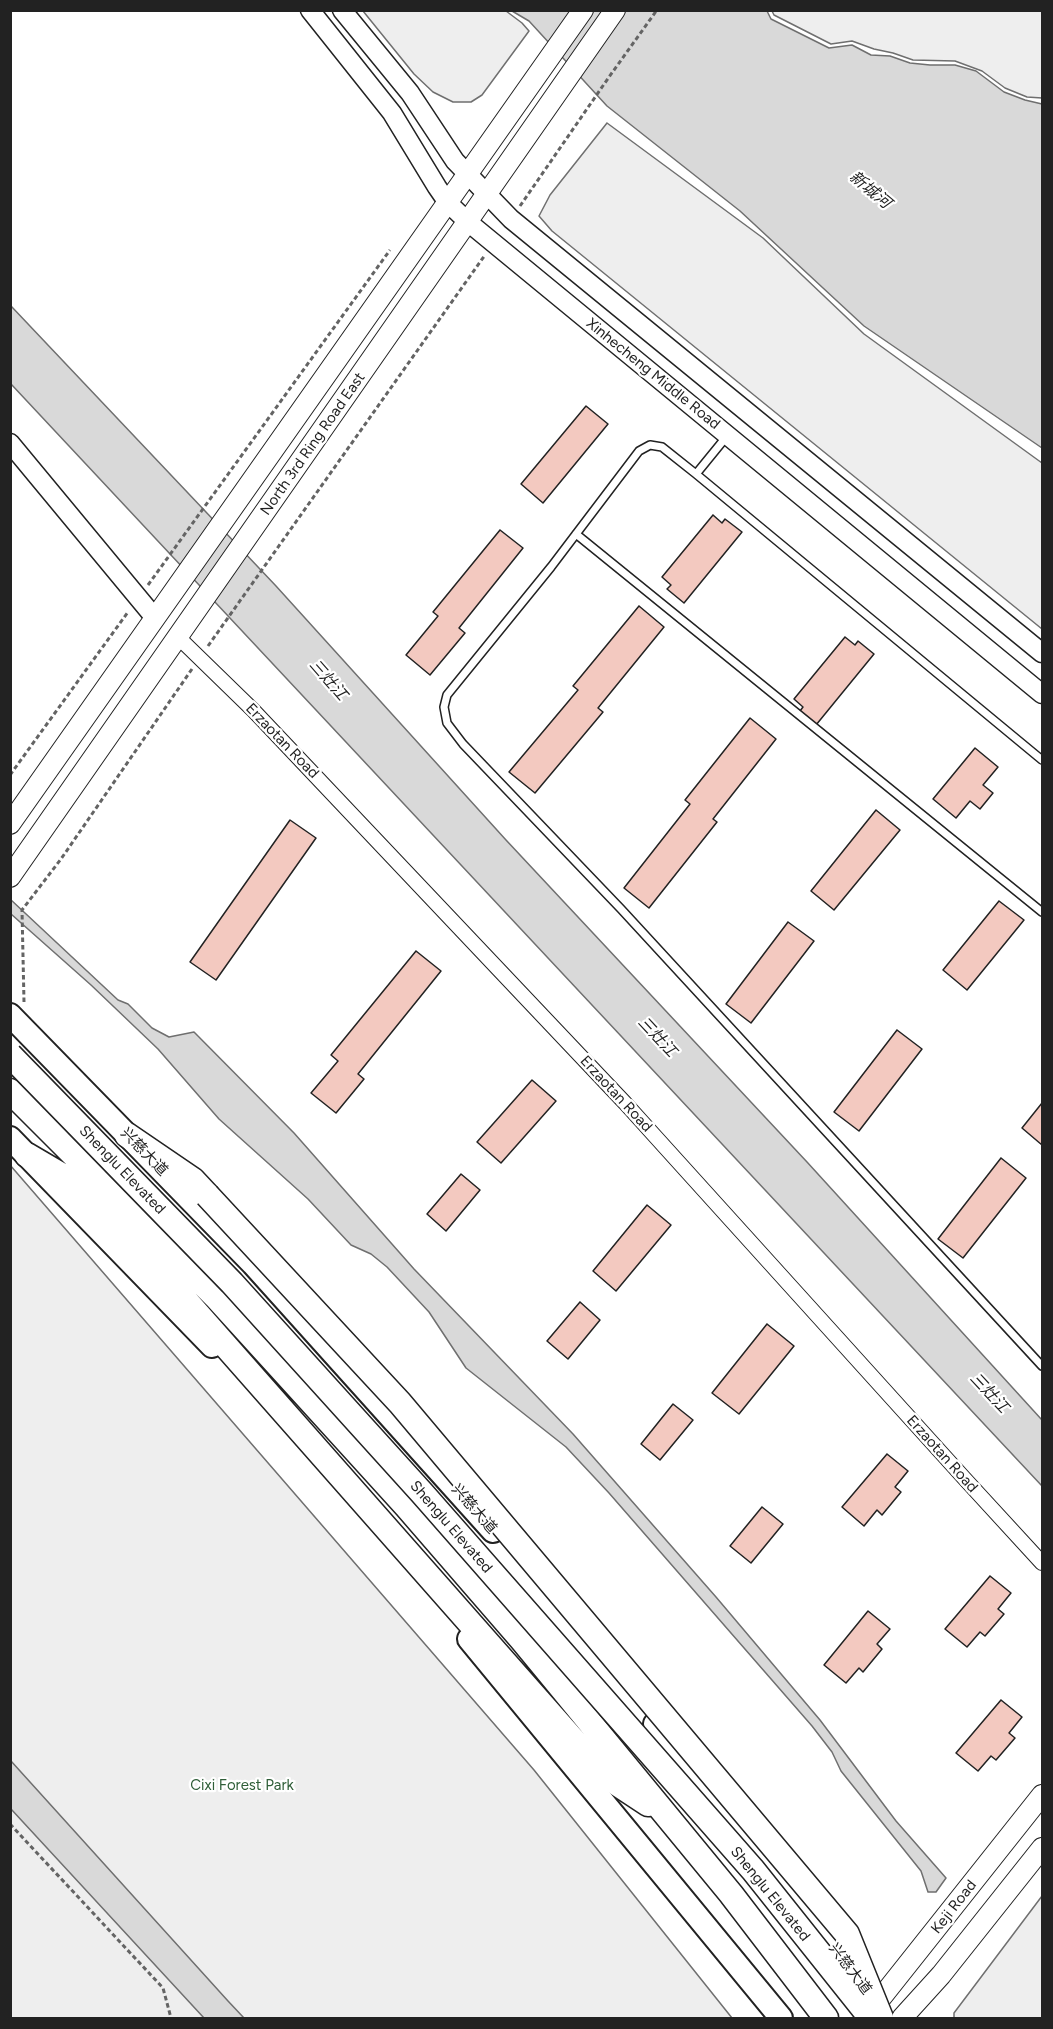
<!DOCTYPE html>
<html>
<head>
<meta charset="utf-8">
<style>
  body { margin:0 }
  #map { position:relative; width:1053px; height:2029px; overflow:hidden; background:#fff; font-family:Figtree,sans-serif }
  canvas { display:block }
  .frame { position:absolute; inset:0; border:12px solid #222; pointer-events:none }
</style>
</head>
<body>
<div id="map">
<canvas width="1053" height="2029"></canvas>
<div class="frame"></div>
</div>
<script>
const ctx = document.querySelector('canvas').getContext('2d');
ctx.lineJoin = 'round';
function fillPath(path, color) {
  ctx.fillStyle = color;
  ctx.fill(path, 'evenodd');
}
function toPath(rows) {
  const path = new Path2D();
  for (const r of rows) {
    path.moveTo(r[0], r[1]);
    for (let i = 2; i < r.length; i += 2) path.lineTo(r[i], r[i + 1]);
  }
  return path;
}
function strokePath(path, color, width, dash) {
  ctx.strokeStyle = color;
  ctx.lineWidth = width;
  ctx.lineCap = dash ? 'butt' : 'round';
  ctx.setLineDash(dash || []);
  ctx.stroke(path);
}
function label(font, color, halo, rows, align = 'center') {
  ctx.font = font + ' Figtree,"Noto Sans SC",sans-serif';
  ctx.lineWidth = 4.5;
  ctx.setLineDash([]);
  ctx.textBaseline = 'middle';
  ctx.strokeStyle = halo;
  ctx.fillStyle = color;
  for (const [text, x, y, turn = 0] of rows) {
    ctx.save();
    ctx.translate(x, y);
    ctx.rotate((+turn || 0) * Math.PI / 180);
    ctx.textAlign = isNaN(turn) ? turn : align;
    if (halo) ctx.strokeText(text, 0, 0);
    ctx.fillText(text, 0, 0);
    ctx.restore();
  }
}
const green = toPath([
  [363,11,506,11,522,23,529,31,482,95,471,102,453,102,433,92,414,74,363,11],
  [772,11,1042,11,1042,98,1027,97,1005,88,982,71,955,61,913,60,893,53,874,49,852,41,831,44,774,15,772,11],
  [607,123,763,238,864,334,1042,463,1042,629,552,231,539,216,550,195,607,123],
  [10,1165,534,1770,732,2018,11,2018,10,1165],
  [1042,1896,1042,2018,954,2018,954,2013,1042,1896]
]);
const water = toPath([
  [512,11,767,11,771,19,829,48,852,45,871,55,890,56,910,63,930,65,955,65,976,71,1004,92,1025,100,1042,104,1042,448,864,326,740,211,607,106,529,21,512,11],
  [11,306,276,586,506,840,807,1162,1042,1420,1042,1486,11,384,11,306],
  [10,899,118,1000,128,1004,152,1028,169,1037,194,1032,294,1133,414,1269,573,1434,716,1597,820,1720,896,1821,946,1878,936,1892,928,1892,921,1871,841,1771,832,1752,812,1726,609,1493,566,1447,466,1368,429,1312,387,1267,371,1254,351,1245,308,1199,219,1119,158,1049,91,985,11,914,10,899],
  [11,1761,228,2001,244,2018,204,2018,11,1809,11,1761]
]);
const building = toPath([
  [586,406,608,424,543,503,521,484,586,406],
  [713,515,722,523,725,519,742,532,684,603,667,589,671,585,662,577,713,515],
  [500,530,523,548,459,628,465,633,430,675,406,655,438,616,433,612,500,530],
  [639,606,664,627,598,708,603,712,535,793,509,772,578,690,573,686,639,606],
  [845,637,855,645,858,641,874,654,816,725,800,711,803,707,794,699,845,637],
  [750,718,776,739,713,819,717,822,649,908,624,888,690,804,685,800,750,718],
  [975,748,998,767,983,785,993,793,980,809,970,801,956,818,933,799,975,748],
  [876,810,900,830,834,910,811,891,876,810],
  [290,820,316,838,216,980,190,962,290,820],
  [999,901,1024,920,967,990,943,970,999,901],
  [788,922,814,941,751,1023,726,1004,788,922],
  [416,951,441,971,358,1074,364,1079,336,1113,311,1093,338,1061,331,1055,416,951],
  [897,1030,922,1049,859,1131,834,1112,897,1030],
  [532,1080,556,1101,501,1163,477,1142,532,1080],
  [1042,1103,1042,1145,1022,1128,1042,1103],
  [1001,1158,1026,1178,963,1258,938,1239,1001,1158],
  [461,1174,480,1190,446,1231,427,1214,461,1174],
  [647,1205,671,1225,616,1291,593,1271,647,1205],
  [580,1302,600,1320,568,1359,547,1341,580,1302],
  [767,1324,794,1346,739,1414,712,1393,767,1324],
  [673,1404,693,1420,660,1460,641,1444,673,1404],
  [887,1454,908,1471,895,1487,901,1492,882,1515,877,1510,864,1526,842,1507,887,1454],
  [762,1507,783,1524,751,1563,730,1546,762,1507],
  [990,1576,1011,1593,998,1609,1004,1614,985,1636,980,1632,967,1647,945,1629,990,1576],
  [868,1611,890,1629,877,1644,882,1649,863,1672,859,1668,846,1683,824,1665,868,1611],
  [1001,1700,1022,1717,1009,1733,1015,1738,996,1760,991,1756,978,1771,956,1753,1001,1700]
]);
const path = toPath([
  [520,206,609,77,657,10],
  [148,585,390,250],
  [208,646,485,255],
  [10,775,128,612],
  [24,1002,22,910,61,859,192,669],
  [10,1824,163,1988,171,2018]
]);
const service = toPath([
  [696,474,727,436],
  [576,534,1042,912],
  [1042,760,696,474,662,447,650,445,639,451,551,567,447,695,444,707,447,723,463,744,621,909,1042,1366]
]);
const minor = toPath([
  [178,637,253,710,625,1103,964,1478,1042,1563]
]);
const tertiary = toPath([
  [310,10,392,113,437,187,448,203,468,222,1042,694],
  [342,10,410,93,455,161,511,219,1042,653],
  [10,443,155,618]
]);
const secondary = toPath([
  [10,824,583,10],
  [10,877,615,10],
  [869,2013,1042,1795],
  [902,2018,941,1975,1042,1848]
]);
const primary = toPath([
  [10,1015,253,1264,493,1531],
  [10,1138,212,1346],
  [469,1639,781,2018],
  [655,1724,769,1863,864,1987]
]);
const trunk = toPath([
  [10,1091,216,1297,406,1506,522,1640,731,1894,826,2018],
  [127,1135,193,1180,207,1195],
  [27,1155,90,1192,604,1775,648,1804]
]);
const trunkBridge = toPath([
  [10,1055,232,1283,422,1493,753,1870,871,2018],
  [207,1195,400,1403,847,1934,881,2018]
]);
const streetNames = [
  ["Xinhecheng Middle Road",653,374,39],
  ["North 3rd Ring Road East",313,444,-55],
  ["Erzaotan Road",282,741,46],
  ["Erzaotan Road",616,1094,47],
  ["兴慈大道",144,1152,46],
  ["Shenglu Elevated",122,1170,46],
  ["Erzaotan Road",942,1454,48],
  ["兴慈大道",474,1509,49],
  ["Shenglu Elevated",451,1527,49],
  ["Shenglu Elevated",770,1894,51],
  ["Keji Road",954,1907,-52],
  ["兴慈大道",850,1969,53]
];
const parkNames = [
  ["Cixi Forest Park",242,1786]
];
const waterNames = [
  ["新城河",870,190,40],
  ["三灶江",328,680,49],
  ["三灶江",657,1037,47],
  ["三灶江",989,1393,47]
];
fillPath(green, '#eee');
strokePath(green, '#6f6f6f', 1.5);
fillPath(water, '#d9d9d9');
strokePath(water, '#6f6f6f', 1.5);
fillPath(building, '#f3c9c0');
strokePath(building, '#222', 1.5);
strokePath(service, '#222', 10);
strokePath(minor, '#222', 16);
strokePath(tertiary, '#222', 21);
strokePath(secondary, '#222', 22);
strokePath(primary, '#222', 26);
strokePath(trunk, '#222', 27);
strokePath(path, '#646464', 3, [4.5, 3]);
strokePath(service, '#fff', 7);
strokePath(minor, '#fff', 14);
strokePath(tertiary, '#fff', 18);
strokePath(secondary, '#fff', 20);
strokePath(primary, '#fff', 22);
strokePath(trunk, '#fff', 24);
strokePath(trunkBridge, '#222', 27, []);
strokePath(trunkBridge, '#fff', 24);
label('15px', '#222', '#fff', streetNames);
label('15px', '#2f5e38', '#fff', parkNames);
label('italic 16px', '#222', '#fff', waterNames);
</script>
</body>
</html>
